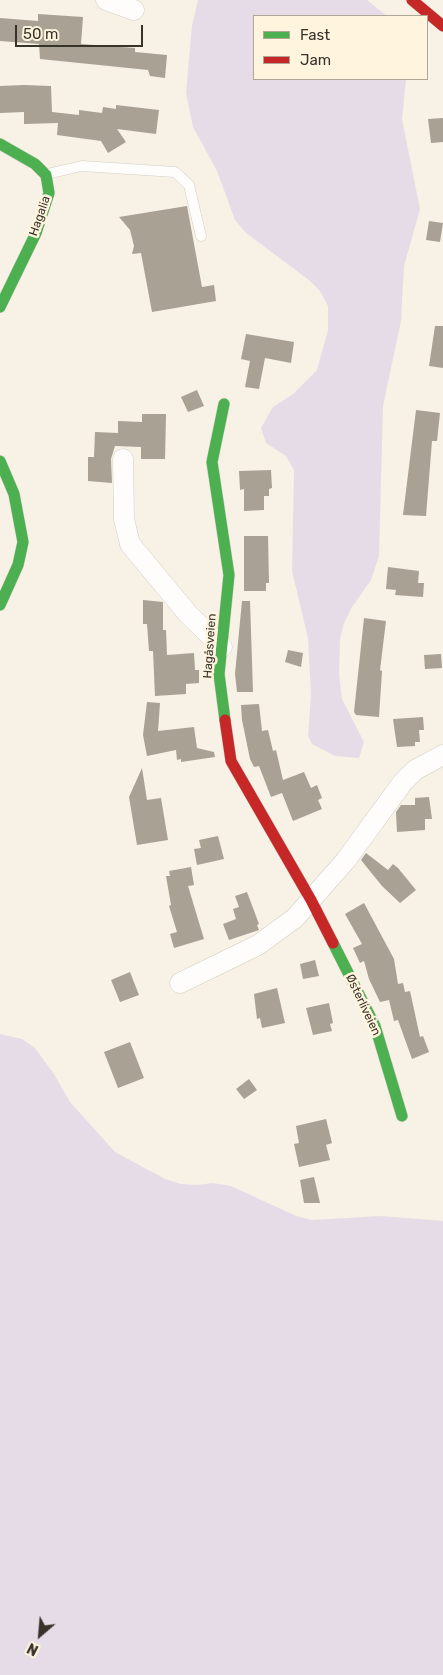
<!DOCTYPE html>
<html>
<head>
<meta charset="utf-8">
<style>
  body { margin:0 }
  #map { position:relative; width:443px; height:1675px; overflow:hidden; background:#f7f1e6; font-family:Rubik,sans-serif }
  canvas { display:block }
  .legend { position:absolute; left:253px; top:15px; width:175px; height:65px; box-sizing:border-box; background:#fff4de; border:1px solid #afa796; margin:0; padding:6px 9px; list-style:none; font-size:15px; color:#37332b }
  .legend li { display:flex; align-items:center; gap:10px; height:25px }
  .legend b { width:25px; border:1px solid #afa796 }
  .north { position:absolute; left:15px; top:1610px; width:50px; height:50px; -webkit-text-stroke:4px #fff4de; paint-order:stroke; rotate:207deg; font-size:14px; font-weight:700; line-height:20px; text-align:center; color:#37332b }
  .north::after { content:''; display:block; margin:auto; width:18px; height:22px; background:#37332b; clip-path:polygon(50% 0,100% 100%,50% 72%,0 100%) }
  .scale { position:absolute; left:15px; top:25px; width:128px; height:22px; box-sizing:border-box; border:2px solid #37332b; border-top:0; padding-left:6px; font-size:15px; line-height:18px; white-space:nowrap; color:#37332b; -webkit-text-stroke:4px #fff4de; paint-order:stroke }
</style>
</head>
<body>
<div id="map">
<canvas width="443" height="1675"></canvas>
<ul class="legend">
<li><b style="height:6px;background:#4caf50"></b>Fast</li>
<li><b style="height:6px;background:#c62828"></b>Jam</li>
</ul>
<div class="north">N</div>
<div class="scale">50 m</div>
</div>
<script>
const ctx = document.querySelector('canvas').getContext('2d');
ctx.lineJoin = 'round';
function fillPath(path, color) {
  ctx.fillStyle = color;
  ctx.fill(path, 'evenodd');
}
function toPath(rows) {
  const path = new Path2D();
  for (const r of rows) {
    path.moveTo(r[0], r[1]);
    for (let i = 2; i < r.length; i += 2) path.lineTo(r[i], r[i + 1]);
  }
  return path;
}
function strokePath(path, color, width, dash) {
  ctx.strokeStyle = color;
  ctx.lineWidth = width;
  ctx.lineCap = dash ? 'butt' : 'round';
  ctx.setLineDash(dash || []);
  ctx.stroke(path);
}
function label(font, color, halo, rows, align = 'center') {
  ctx.font = font + ' Rubik,sans-serif';
  ctx.lineWidth = 5;
  ctx.setLineDash([]);
  ctx.textBaseline = 'middle';
  ctx.strokeStyle = halo;
  ctx.fillStyle = color;
  for (const [text, x, y, turn = 0] of rows) {
    ctx.save();
    ctx.translate(x, y);
    ctx.rotate((+turn || 0) * Math.PI / 180);
    ctx.textAlign = isNaN(turn) ? turn : align;
    if (halo) ctx.strokeText(text, 0, 0);
    ctx.fillText(text, 0, 0);
    ctx.restore();
  }
}
const green = toPath([
  [198,0,367,0,387,16,254,16,254,79,406,79,402,119,420,209,404,266,401,321,383,406,379,556,371,580,352,607,344,623,340,639,339,674,342,699,364,742,359,758,335,756,312,744,308,736,311,695,308,638,292,571,294,470,286,456,266,443,261,428,273,407,293,394,317,370,328,330,328,306,320,291,309,280,246,233,235,220,217,171,193,127,186,93,192,26],
  [0,1034,22,1039,35,1048,54,1074,70,1102,115,1152,165,1179,181,1184,197,1185,213,1183,231,1186,296,1216,312,1220,381,1216,443,1221,443,1675,0,1675]
]);
const building = toPath([
  [38,14,83,17,81,44,135,48,135,52,167,55,165,78,150,76,148,70,40,59,39,44,0,41,0,18,38,21],
  [24,85,51,86,52,112,79,115,79,110,102,113,103,107,116,109,116,105,159,110,156,134,117,129,126,142,108,153,101,141,57,135,58,123,24,124,24,112,0,113,0,86],
  [443,118,443,142,431,143,428,119],
  [187,206,202,287,214,285,216,301,152,312,141,253,132,254,134,246,130,230,119,217],
  [429,221,443,223,440,242,426,240],
  [435,326,443,326,443,368,429,366],
  [246,334,294,342,291,363,265,358,259,389,245,387,250,361,241,359],
  [197,390,204,406,188,412,181,397],
  [416,410,440,413,437,441,432,441,426,516,403,515],
  [142,414,166,414,165,459,141,459,141,447,115,446,111,459,112,483,88,481,88,457,94,457,95,432,118,433,118,421,142,422],
  [271,470,272,488,269,489,269,496,264,496,264,510,244,511,244,489,240,490,239,471],
  [244,536,268,536,269,583,266,583,266,591,244,591],
  [388,567,419,571,418,583,424,583,423,597,395,595,396,590,386,589],
  [143,600,163,602,163,630,166,630,167,655,194,653,195,670,199,670,199,683,186,684,186,694,155,696,153,651,149,651,147,624,143,624],
  [242,601,250,601,253,692,237,692,235,674],
  [364,618,386,621,380,670,382,671,379,717,356,715,354,712],
  [288,650,303,653,301,667,285,662],
  [441,654,442,668,425,669,424,655],
  [147,702,160,703,158,731,194,727,197,748,214,752,215,757,181,762,181,759,177,760,176,750,147,756,143,735],
  [259,704,262,731,268,730,273,751,276,750,283,780,304,772,311,788,317,785,322,798,318,800,322,809,293,821,282,793,271,797,259,766,254,767,250,759,242,720,241,705],
  [423,717,424,730,419,730,420,742,415,742,415,746,397,747,393,719],
  [142,768,147,800,161,798,168,840,137,845,129,797],
  [429,797,432,819,425,819,425,830,397,832,396,812,401,805,415,805,415,798],
  [218,836,224,859,197,865,194,849,201,848,199,840],
  [366,853,388,870,393,864,398,868,416,890,400,903,382,886,361,860],
  [191,867,194,885,188,886,204,939,174,948,170,934,177,932,169,906,171,905,166,876,170,876,169,871],
  [247,892,259,924,257,925,259,930,229,940,223,924,236,919,233,909,239,907,235,896],
  [364,903,394,959,398,984,403,983,405,992,410,991,420,1037,423,1036,429,1052,412,1059,398,1020,394,1021,389,1000,380,1002,369,979,364,961,360,963,353,948,362,944,345,914],
  [315,960,319,976,303,979,300,964],
  [130,972,139,995,120,1002,111,980],
  [277,988,285,1023,262,1028,260,1018,257,1019,254,994],
  [329,1003,333,1023,330,1024,332,1031,313,1035,306,1008],
  [130,1042,144,1078,118,1088,104,1052],
  [249,1079,257,1090,244,1099,236,1089],
  [326,1119,332,1143,326,1145,330,1160,299,1167,294,1144,299,1143,296,1126],
  [314,1177,320,1203,304,1203,300,1180]
]);
const lane = toPath([
  [47,174,82,166,175,172,189,185,201,236]
]);
const street = toPath([
  [106,0,134,10],
  [123,459,124,519,130,544,188,614,222,647],
  [180,983,258,945,295,918,346,860,403,782,415,770,443,755]
]);
const fast = toPath([
  [0,144,35,164,46,175,49,193,36,233,0,307],
  [224,404,212,462,229,575,219,674,225,720],
  [0,461,14,494,23,542,18,565,0,605],
  [333,943,375,1026,402,1116]
]);
const jam = toPath([
  [412,0,443,26],
  [225,720,231,761,311,900,333,943]
]);
const streetNames = [
  ["Hagalia",40,216,-71],
  ["Hagåsveien",210,646,-86],
  ["Østerliveien",363,1005,65]
];
fillPath(green, '#e6dce8');
fillPath(building, '#a8a194');
strokePath(lane, '#d3cec4', 11);
strokePath(street, '#d3cec4', 21);
strokePath(fast, '#d3cec4', 12);
strokePath(jam, '#d3cec4', 12);
strokePath(lane, '#fefdfb', 10);
strokePath(street, '#fefdfb', 20);
strokePath(fast, '#4caf50', 11);
strokePath(jam, '#c62828', 11);
label('12px', '#37332b', '#fff4de', streetNames);
</script>
</body>
</html>
